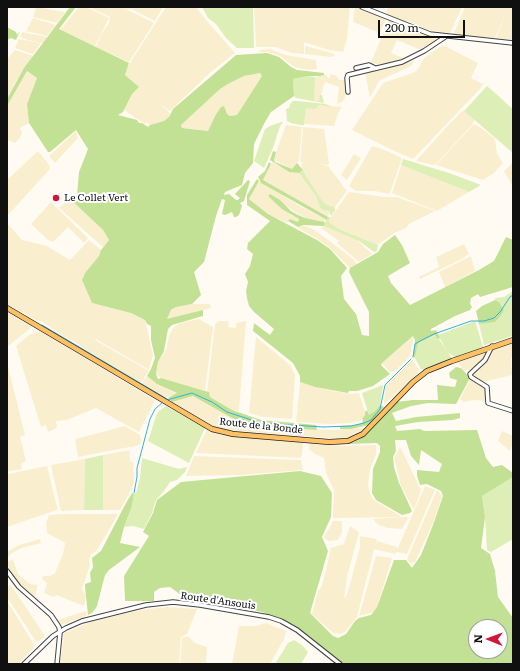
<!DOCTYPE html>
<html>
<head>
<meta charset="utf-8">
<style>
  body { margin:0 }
  #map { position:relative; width:520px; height:671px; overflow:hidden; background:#fffbf3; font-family:Literata,serif }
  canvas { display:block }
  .frame { position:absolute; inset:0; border:8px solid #101010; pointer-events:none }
  .north { position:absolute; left:468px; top:619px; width:40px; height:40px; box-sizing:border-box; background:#fff; border:1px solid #9f9f9f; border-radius:50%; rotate:271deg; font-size:11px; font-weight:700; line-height:16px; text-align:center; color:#101010 }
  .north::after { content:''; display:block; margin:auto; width:14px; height:18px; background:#d1173d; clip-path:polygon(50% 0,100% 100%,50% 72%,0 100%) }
  .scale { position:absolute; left:378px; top:20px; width:87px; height:18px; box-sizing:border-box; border:2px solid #101010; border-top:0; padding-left:5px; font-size:12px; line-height:14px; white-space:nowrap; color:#101010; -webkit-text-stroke:3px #fff; paint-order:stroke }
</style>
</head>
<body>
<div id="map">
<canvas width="520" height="671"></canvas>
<div class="frame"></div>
<div class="north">N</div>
<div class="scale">200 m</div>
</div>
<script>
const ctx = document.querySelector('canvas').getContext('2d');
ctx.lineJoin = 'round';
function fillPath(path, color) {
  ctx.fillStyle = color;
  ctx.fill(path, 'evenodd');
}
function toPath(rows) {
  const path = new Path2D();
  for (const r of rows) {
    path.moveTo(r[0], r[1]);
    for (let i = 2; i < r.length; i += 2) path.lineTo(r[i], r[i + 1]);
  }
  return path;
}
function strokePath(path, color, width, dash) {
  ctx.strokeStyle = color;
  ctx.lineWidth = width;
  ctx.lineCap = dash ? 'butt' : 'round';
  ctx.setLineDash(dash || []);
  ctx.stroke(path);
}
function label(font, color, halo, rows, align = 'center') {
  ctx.font = font + ' Literata,serif';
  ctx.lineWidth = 4;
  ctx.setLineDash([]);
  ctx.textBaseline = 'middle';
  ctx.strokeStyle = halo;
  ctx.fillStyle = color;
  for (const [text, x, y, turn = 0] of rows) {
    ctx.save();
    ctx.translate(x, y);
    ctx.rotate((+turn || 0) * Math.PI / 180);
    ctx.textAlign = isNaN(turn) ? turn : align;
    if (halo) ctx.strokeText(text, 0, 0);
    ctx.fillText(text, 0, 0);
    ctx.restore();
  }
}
const farmland = toPath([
  [36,7,65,12,57,23,33,17],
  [79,7,86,7,109,18,95,46,60,30],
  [89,7,163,7,155,21,131,9,125,9,125,11,126,9,154,23,129,62,96,47,101,35,109,23,110,17],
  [166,7,196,7,207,21,235,53,211,72,170,111,160,104,170,113,169,117,164,121,150,125,146,122,145,124,124,110,132,94,139,87,125,75,128,66],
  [254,7,350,7,347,39,343,52,329,50,304,42,304,54,291,53,276,47,256,47],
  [355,7,386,18,380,33,353,22],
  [388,7,462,7,450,33,428,30,408,21,406,23,386,14],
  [465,7,513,7,513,40,496,38,508,8,495,38,455,35,454,33],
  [33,18,56,25,47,36,26,31],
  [389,20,438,40,421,50,397,40,391,53,405,59,384,65,375,64,371,62],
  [22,32,47,37,43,43,28,40,20,37],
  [19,39,41,43,33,54,15,48],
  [443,45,478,63,471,78,483,84,480,89,413,159,390,149,352,130,383,83,415,72,418,69,424,58],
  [305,46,306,46,335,54,334,56,331,57,305,54],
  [270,49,286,55,316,60,317,69,309,70,298,68,293,66,280,56,268,52,259,52,260,50],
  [15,50,33,56,15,83,7,99,7,59],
  [414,61,411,66,379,81,370,98,365,72],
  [27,71,37,78,27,104,29,123,20,128,22,133,20,138,15,143,7,140,7,106],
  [260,73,262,76,237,115,230,116,227,114,224,107,215,116,208,131,182,128,181,125,220,89,228,84,244,76],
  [330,74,337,76,339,80,347,80,345,98,342,102,337,104,339,87,325,82,319,101,313,100,315,77,324,75,327,75,327,77,330,78],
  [319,105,342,107,338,113,334,126,304,124,306,108],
  [462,111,464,111,474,119,474,121,472,125,436,164,433,165,416,161,451,122],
  [474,124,480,127,495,139,497,154,503,163,494,173,483,180,436,165],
  [286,125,302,127,299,161,292,169,274,160,276,152],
  [303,127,324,129,329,163,328,165,319,164,328,166,347,191,335,207,327,205,323,202,306,176,302,168,301,164,303,162,300,162],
  [76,131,78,138,55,163,49,156],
  [372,146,380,148,402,158,390,193,389,194,375,191,356,191,349,186],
  [38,151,50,166,49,170,9,214,7,212,7,180],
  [354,154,361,158,347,180,341,175],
  [272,162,289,172,299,173,316,196,320,208,330,212,328,217,263,180],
  [513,162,513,187,504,171],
  [401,165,469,192,437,211,392,193],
  [259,181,298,205,327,220,324,222,305,218,286,206,289,214,300,219,298,222,290,219,287,223,268,214,249,199],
  [350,192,384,197,397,197,435,211,409,224,406,228,394,233,378,245,339,229,330,223,330,219,336,209,337,209,348,193],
  [69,198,103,230,109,240,103,247,59,208],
  [51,202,88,238,84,243,68,227,53,242,48,240,31,224],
  [7,223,22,240,47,246,70,260,89,240,101,250,99,256,85,273,82,280,92,303,131,313,145,320,153,355,149,370,96,339,95,340,149,371,140,383,89,352,75,342,63,336,41,321,36,320,7,304],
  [302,225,311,228,323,236,353,259,357,264,350,268,330,248,319,240,298,228],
  [324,226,356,239,372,254,359,262,337,243,339,241,321,228],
  [464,244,469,254,460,260,420,279,419,277,439,267,436,257],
  [471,256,475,271,445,287,439,272],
  [192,304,210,304,211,308,167,320,168,315,171,311,176,307],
  [7,312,32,327,7,347],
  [199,319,213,327,205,391,161,378,156,374,158,362,166,350,169,336,173,328,180,323],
  [219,321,229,321,228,327,236,328,236,323,246,321,239,411,232,410,210,397,209,393,207,392,215,324],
  [40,331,155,400,139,432,96,408,67,420,56,421,57,428,48,432,46,425,41,427,16,346,29,335],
  [414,336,410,356,395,371,391,372,389,371,382,363],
  [256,337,290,365,295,375,292,419,263,417,249,413],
  [513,342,513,357,511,358,512,375,483,382,472,376,486,362,492,349],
  [484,352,486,356,472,369,464,371,457,362],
  [412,360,420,371,384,405,385,386],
  [7,362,25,435,20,437,26,461,21,464,22,469,7,472],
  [147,376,157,384,178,394,168,397,160,396,141,384],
  [471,378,484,386,487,391,487,401,473,400,464,402,460,399],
  [300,382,315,387,333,391,352,394,359,393,366,415,364,417,359,421,350,423,329,424,296,422],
  [193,396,228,416,225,430,211,425,172,402],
  [229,417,249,426,332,430,361,428,364,428,364,430,359,434,342,439,227,430],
  [125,426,140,435,141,441,140,445,78,457,75,439],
  [207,429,220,435,303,442,302,455,300,458,196,453],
  [502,431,513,436,513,443,510,451,498,441],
  [310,444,348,446,376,445,376,454,370,470,368,485,370,494,374,500,399,515,401,517,333,518,334,490,326,473,324,458,315,454,309,449],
  [400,447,421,490,414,510,401,486,394,458],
  [130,450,130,461,133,462,134,482,129,494,120,510,103,510,103,455],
  [194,456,301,460,303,470,241,475,186,476],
  [85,459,84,510,61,511,51,465],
  [47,466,57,507,57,510,7,527,7,474],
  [425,486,435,490,407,554,396,552,395,554,374,549,357,617,345,632,341,634,333,633,312,614,318,591,322,586,331,548,344,544,350,526,359,532,347,577,344,598,347,595,360,547,360,536,377,539,375,546,377,541,397,547,397,550],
  [437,490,442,496,433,523,415,562,410,563,407,559],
  [64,514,118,514,105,537,96,551,91,554,89,560,90,565,82,589,86,596,84,606,56,595,54,597,44,593,47,583,42,579,43,576,50,576,55,573,63,554,65,543,47,533,46,523,49,515],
  [401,517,409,517,402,529,388,528,378,525,373,519],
  [333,521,342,521,342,532,338,540,329,541,324,538,325,534,329,529],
  [40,539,41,543,22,548,12,553,7,558,7,552,19,545],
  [376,556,392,558,377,607,373,612,359,616],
  [13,559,18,574,30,584,36,585,38,582,35,599,18,584,10,572,7,562],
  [11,585,45,636,37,643,7,597,7,587],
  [7,601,35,646,19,664,7,664],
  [167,607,197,609,187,634,181,637,179,664,60,664,64,633,93,621,140,610],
  [86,611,87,616,60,625,58,620],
  [266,623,286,631,284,639,270,664,232,664,239,626,256,626],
  [188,636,195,643,207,647,206,664,180,664,182,638]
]);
const green = toPath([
  [202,7,253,7,254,48,237,48,226,38,216,24,208,18],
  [308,76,315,77,314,100,319,101,320,95,322,95,324,103,296,98,294,96,293,79],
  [487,86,502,99,507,104,513,109,513,153,464,111],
  [293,101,298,101,326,104,332,107,319,105,315,109,306,108,304,125,300,125,291,123,287,121,286,109,289,108,290,104],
  [281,122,283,122,280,126,273,148,264,168,254,161,265,129,270,126],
  [403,159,449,173,481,185,469,192,401,165],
  [303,170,306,176,323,202,327,205,335,207,335,210,331,216,329,211,323,210,320,208,316,196,299,173],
  [328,217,331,217,329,221,330,223,339,229,378,245,377,251,374,252,359,241,324,226,324,222,326,222],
  [513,291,513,336,484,345,479,324,495,321,504,310,499,302,495,300,495,298,504,297],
  [475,321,483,347,482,348,455,357,448,353,452,358,450,360,425,371,421,369,415,358,418,343,436,335,447,351,438,335],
  [383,385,380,405,376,410,369,415,362,393],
  [166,406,205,428,189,463,148,441,156,416,159,411],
  [103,455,103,510,84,510,85,459],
  [142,458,179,469,187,467,185,472,177,480,170,482,164,491,156,500,152,513,144,529,133,526,124,527,132,506,134,494,136,493,140,478],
  [513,477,513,539,491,552,487,550,485,517,482,496],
  [294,640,302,645,308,652,301,664,275,664,288,643]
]);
const forest = toPath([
  [70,7,76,7,59,29,129,63,125,75,139,87,132,94,123,112,118,115,137,120,139,123,142,123,148,127,150,125,164,121,169,117,173,109,236,55,267,53,279,57,291,67,297,70,324,73,324,75,320,76,308,76,293,79,294,96,271,112,265,122,254,144,253,163,245,173,242,185,225,192,224,195,229,194,236,200,238,200,240,198,235,194,248,180,250,181,244,201,240,203,242,206,239,215,236,217,234,217,232,212,225,215,222,214,225,200,222,199,216,216,204,262,194,272,201,295,192,304,176,307,171,310,167,319,203,310,203,316,172,325,168,329,164,351,158,362,156,374,158,379,161,378,205,391,209,392,210,397,232,410,261,420,316,425,317,430,249,426,237,421,193,396,172,402,168,398,177,393,157,384,147,376,151,369,155,358,151,340,151,326,147,324,145,320,131,313,92,303,82,280,85,273,99,256,101,250,109,240,103,230,69,198,76,202,78,200,77,195,79,172,88,149,76,130,50,152,48,152,29,123,27,104,37,78,27,71,7,106,7,99,24,68],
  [260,73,262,76,237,115,230,116,227,114,224,106,221,107,215,116,208,131,182,128,181,125,220,89,228,84,244,76],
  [7,27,16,32,17,35,20,31,16,40,11,38,7,40],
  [273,151,276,152,274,160,275,162,292,169,297,163,303,170,299,173,289,172,270,160],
  [269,162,271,164,263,180,328,217,327,220,261,183,258,177,265,171],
  [257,179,259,181,249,199,268,214,317,240,330,249,347,268,341,276,344,299,356,314,362,335,369,336,369,312,349,272,350,268,378,252,383,244,395,235,402,245,410,263,388,276,391,283,410,305,479,270,494,261,506,237,513,240,513,287,480,297,478,294,471,298,470,304,472,307,470,310,455,316,431,329,431,331,436,330,440,338,438,339,435,335,418,343,415,358,413,356,415,340,413,336,382,363,381,365,390,374,373,386,357,391,349,391,348,393,315,387,300,382,300,376,293,363,253,331,254,323,270,335,274,329,254,312,249,306,247,298,246,291,248,282,245,274,250,266,253,254,247,249,248,243,270,221,247,205,247,195],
  [270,194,280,200,291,211,298,215,305,218,324,222,324,226,303,225,298,227,288,221,290,219,298,222,299,219,282,209,268,196],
  [495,300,499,302,504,310,501,315,495,322,479,324,476,311,482,306],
  [456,367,461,368,470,378,456,404,428,403,411,406,392,413,396,421,416,417,460,413,460,418,453,420,418,422,395,426,397,431,420,429,424,431,477,430,486,458,493,467,502,465,513,473,513,477,482,496,485,517,481,548,490,554,495,571,498,597,513,618,513,664,344,664,338,661,309,636,288,622,262,612,188,600,170,587,160,588,154,592,154,601,125,601,124,576,149,536,143,532,153,513,157,500,181,482,300,471,321,476,332,493,331,517,322,537,328,551,310,613,333,636,338,638,346,634,355,621,359,618,371,615,377,607,394,560,406,560,412,568,421,555,433,525,443,496,441,491,427,484,420,485,417,476,417,470,439,472,442,464,421,450,419,465,411,456,406,440,395,440,396,451,393,457,394,467,399,483,412,511,410,513,402,515,376,500,372,493,373,469,380,452,380,446,377,443,348,444,347,443,354,442,360,439,396,402,413,400,438,400,437,385,455,387,457,380,450,378,449,373],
  [476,627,500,627,500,651,476,651],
  [380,405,384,407,369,425,351,429,340,429,340,426,355,425,362,423,363,421,362,419,365,415,365,412,367,410,369,415,376,410],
  [132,493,134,494,132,506,124,527,120,543,140,547,109,570,105,575,97,606,92,613,88,615,85,587,85,584,91,582,90,573,93,567,92,558,101,551,126,503]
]);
const stream = toPath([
  [42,325,167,399],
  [413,357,415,344,422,340,434,334,471,321,484,321,494,318,500,312,510,297,513,295],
  [167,400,192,393,212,402,227,412,261,423,323,427,351,426,364,423,371,420,380,409,385,385,411,359],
  [134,493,137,477,137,468,150,419,155,409,163,402]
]);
const minor = toPath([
  [362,7,430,34,513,43],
  [356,68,369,65,375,68],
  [348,92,347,78,348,75,402,62,424,51,445,37],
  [492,346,485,360,470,374,471,377,487,387,488,403,513,411],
  [7,571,19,587,51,615,59,627,60,633,57,664],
  [24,664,53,636,66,628,82,621,146,605,173,602,200,605,269,617,281,621,297,630,340,664]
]);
const major = toPath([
  [7,308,212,429,233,434,329,442,348,441,363,434,413,382,427,371,452,361,513,340]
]);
const markers = [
  [56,198,4,"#d1173d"]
];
const poiNames = [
  ["Le Collet Vert",64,198]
];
const streetNames = [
  ["Route de la Bonde",261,426,6],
  ["Route d'Ansouis",218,601,8]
];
fillPath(farmland, '#f9efcf');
fillPath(green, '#ddefb7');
fillPath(forest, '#c3e194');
strokePath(stream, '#30b2dc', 1);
strokePath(minor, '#434343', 5.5);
strokePath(major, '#212121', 6);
strokePath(minor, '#fff', 3.5);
strokePath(major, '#ffc163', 4.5);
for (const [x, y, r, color] of markers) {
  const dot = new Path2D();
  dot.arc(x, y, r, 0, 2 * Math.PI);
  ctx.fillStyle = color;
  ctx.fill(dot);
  strokePath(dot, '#fff', 1.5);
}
label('10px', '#101010', '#fff', poiNames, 'left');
label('10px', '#101010', '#fff', streetNames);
</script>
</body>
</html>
